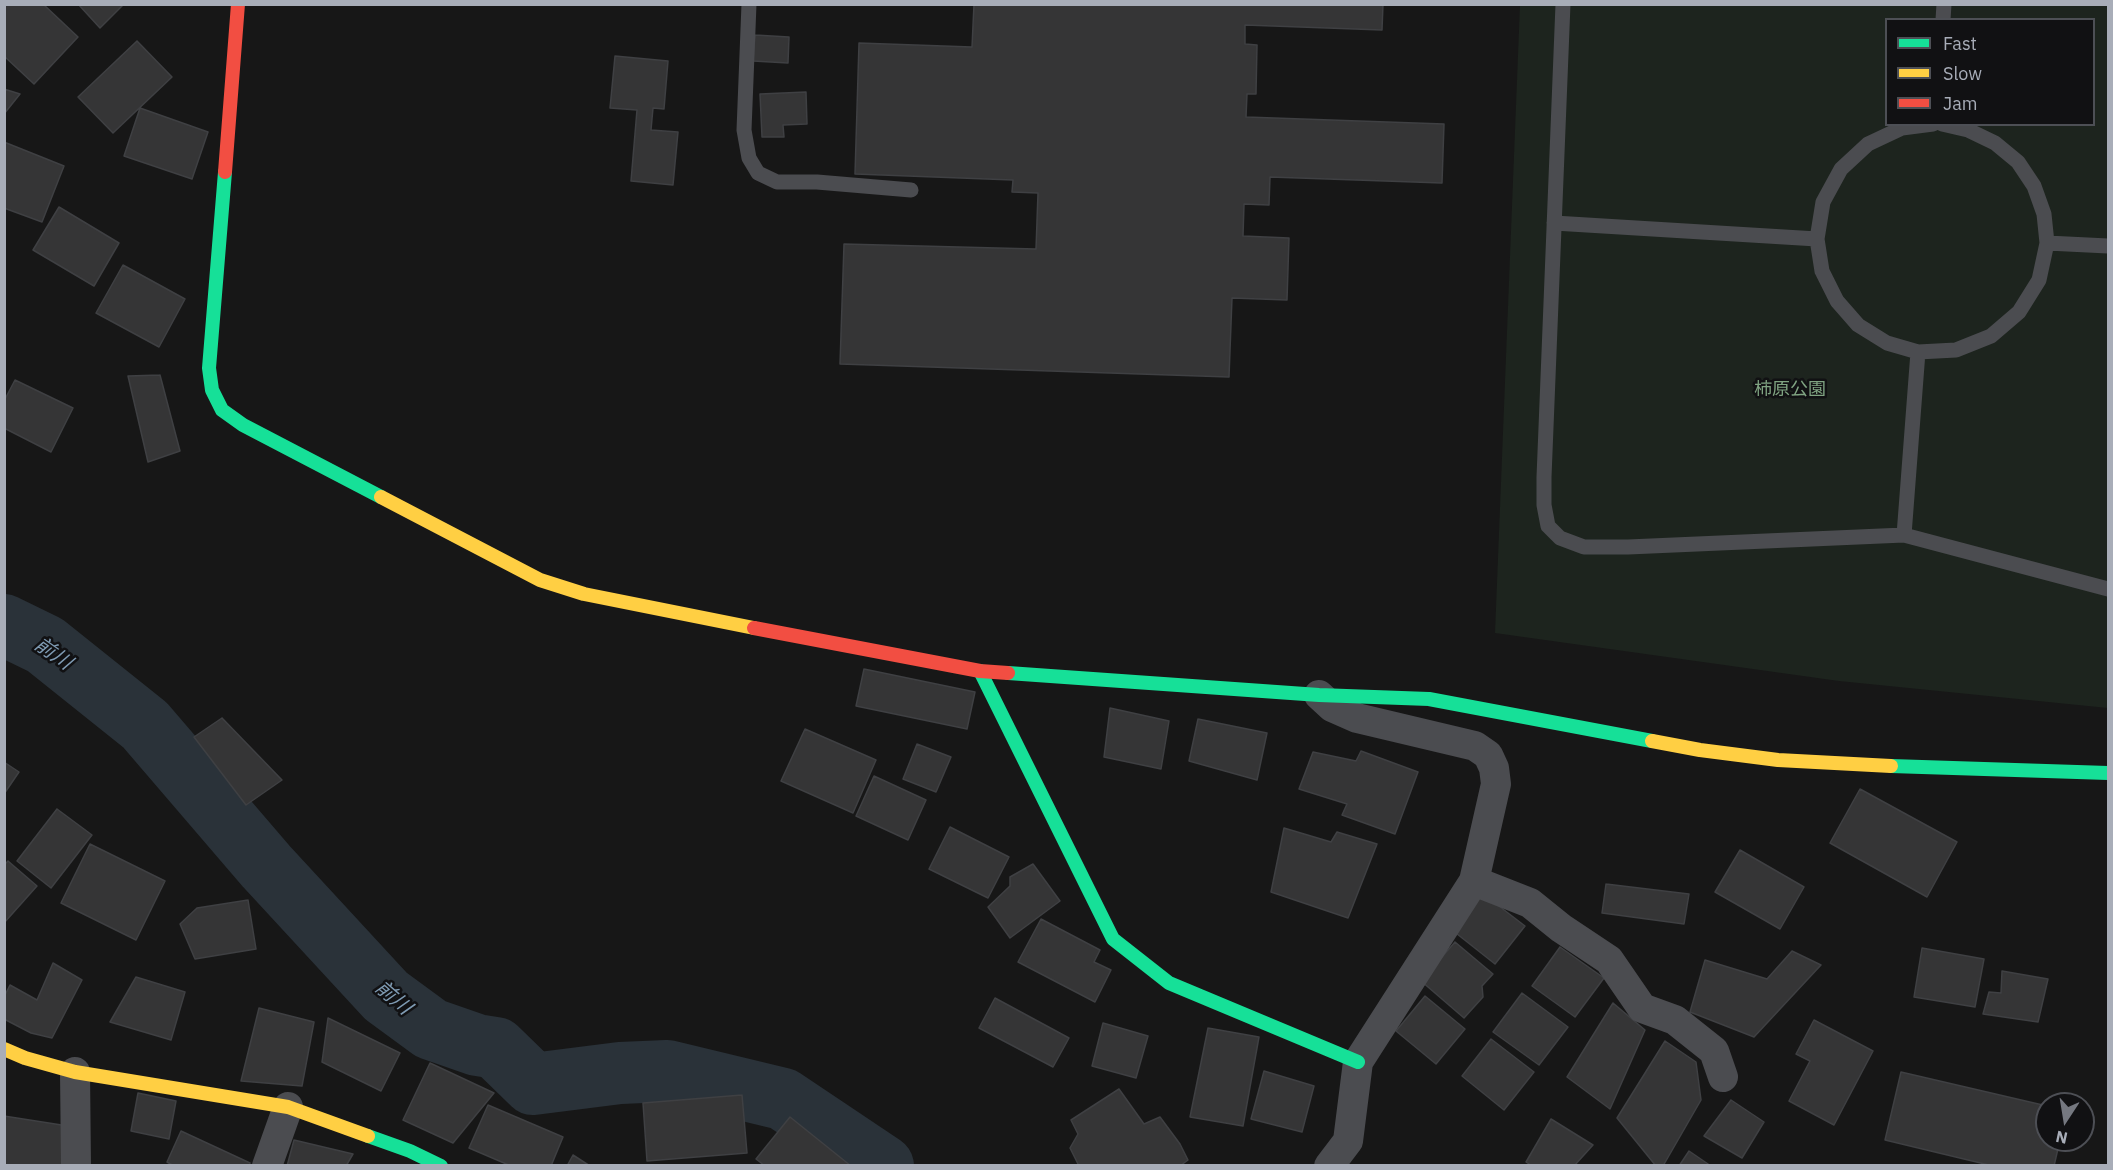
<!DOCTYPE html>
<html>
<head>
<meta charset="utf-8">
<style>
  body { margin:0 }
  #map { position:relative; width:2113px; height:1170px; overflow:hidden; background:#171717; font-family:"IBM Plex Sans",sans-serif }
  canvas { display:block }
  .frame { position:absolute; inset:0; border:6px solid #a8adb8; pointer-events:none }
  .legend { position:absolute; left:1885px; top:18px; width:210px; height:108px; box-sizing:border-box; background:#111113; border:2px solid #4d4f55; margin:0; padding:8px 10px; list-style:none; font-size:18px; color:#a8adb8 }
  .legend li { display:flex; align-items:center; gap:12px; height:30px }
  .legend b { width:30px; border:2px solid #4d4f55 }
  .north { position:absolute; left:2035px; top:1092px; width:60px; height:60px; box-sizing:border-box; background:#111113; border:2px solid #4d4f55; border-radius:50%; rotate:192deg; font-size:16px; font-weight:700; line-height:24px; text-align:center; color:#a8adb8 }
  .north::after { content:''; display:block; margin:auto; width:21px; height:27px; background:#757880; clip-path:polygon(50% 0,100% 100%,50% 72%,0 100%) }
</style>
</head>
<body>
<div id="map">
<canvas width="2113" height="1170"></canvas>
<div class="frame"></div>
<ul class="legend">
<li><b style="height:8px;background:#16e098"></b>Fast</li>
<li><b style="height:8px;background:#ffcf43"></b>Slow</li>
<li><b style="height:8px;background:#f24e42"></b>Jam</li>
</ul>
<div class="north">N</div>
</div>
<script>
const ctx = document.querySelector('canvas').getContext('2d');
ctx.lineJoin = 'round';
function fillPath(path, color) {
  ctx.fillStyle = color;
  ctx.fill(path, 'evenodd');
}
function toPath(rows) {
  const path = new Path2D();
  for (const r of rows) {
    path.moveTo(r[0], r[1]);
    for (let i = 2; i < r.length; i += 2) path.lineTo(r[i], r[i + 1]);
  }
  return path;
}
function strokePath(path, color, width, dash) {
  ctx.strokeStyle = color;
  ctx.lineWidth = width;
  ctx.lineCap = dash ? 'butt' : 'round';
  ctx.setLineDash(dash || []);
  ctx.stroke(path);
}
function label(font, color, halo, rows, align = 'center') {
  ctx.font = font + ' "IBM Plex Sans","Noto Sans JP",sans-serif';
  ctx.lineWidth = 5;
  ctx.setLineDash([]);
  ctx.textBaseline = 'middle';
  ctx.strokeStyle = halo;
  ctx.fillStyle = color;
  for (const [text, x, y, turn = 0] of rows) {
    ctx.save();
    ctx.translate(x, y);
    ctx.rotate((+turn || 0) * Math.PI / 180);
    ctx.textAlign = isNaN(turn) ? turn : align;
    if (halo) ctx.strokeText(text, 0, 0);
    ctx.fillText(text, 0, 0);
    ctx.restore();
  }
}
const green = toPath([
  [1520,5,2108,5,2108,708,1839,681,1495,633],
  [1886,20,2094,20,2094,124,1886,124]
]);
const river = toPath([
  [4,625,45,645,145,725,266,866,386,996,431,1029,477,1045,496,1048,533,1084,620,1073,667,1071,783,1099,883,1166]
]);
const building = toPath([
  [4,4,43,4,78,37,34,84,4,56,4,4],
  [78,4,124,4,100,28,78,4],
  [974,4,1383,4,1382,30,1245,25,1245,44,1257,45,1256,94,1247,94,1246,117,1444,124,1442,183,1270,177,1269,205,1244,204,1243,236,1289,238,1287,300,1232,298,1229,377,840,364,844,244,1036,249,1038,193,1012,192,1013,180,855,174,859,43,972,47,974,4],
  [755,35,789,37,788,63,753,61,755,35],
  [137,41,172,77,113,133,78,97,137,41],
  [615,56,668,61,664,109,653,108,651,130,678,132,673,185,631,181,637,110,610,108,615,56],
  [4,89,20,94,4,114,4,89],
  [806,92,807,124,783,125,784,137,762,137,760,94,806,92],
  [140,108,208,132,192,179,124,156,140,108],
  [4,142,64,166,42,222,4,208,4,142],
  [59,207,119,243,94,286,33,250,59,207],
  [123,265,185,299,159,347,96,313,123,265],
  [160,375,180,451,148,462,128,376,160,375],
  [15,380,73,408,51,452,4,428,4,401,15,380],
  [864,669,975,692,967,729,856,706,864,669],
  [1110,708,1169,721,1161,769,1104,757,1110,708],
  [222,718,282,780,246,805,194,737,222,718],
  [1198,719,1267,733,1257,780,1189,761,1198,719],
  [805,729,876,760,853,813,781,781,805,729],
  [917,744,951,757,936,792,903,779,917,744],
  [1361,751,1418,772,1395,834,1342,815,1347,804,1299,789,1313,752,1356,761,1361,751],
  [4,762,19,772,4,794,4,762],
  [874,776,926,800,908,840,856,816,874,776],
  [1860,789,1957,842,1927,897,1830,843,1860,789],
  [57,809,92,835,51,888,17,861,57,809],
  [950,827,1009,857,988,898,929,869,950,827],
  [1284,828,1331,842,1337,832,1377,844,1348,918,1271,892,1284,828],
  [90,844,165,881,136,940,61,903,90,844],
  [1740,850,1804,887,1780,929,1715,892,1740,850],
  [8,861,37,886,4,923,4,865,8,861],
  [1033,864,1060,901,1010,938,988,907,1010,886,1010,877,1033,864],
  [1606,884,1689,894,1684,924,1602,913,1606,884],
  [1482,893,1525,926,1495,964,1452,930,1482,893],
  [248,900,256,949,195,959,180,924,197,908,248,900],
  [1041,919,1100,950,1094,962,1111,970,1095,1002,1018,962,1041,919],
  [1455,942,1493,974,1482,986,1483,997,1464,1018,1421,981,1455,942],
  [1560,947,1604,978,1575,1017,1532,986,1560,947],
  [1922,948,1984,959,1975,1007,1914,997,1922,948],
  [1792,951,1821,965,1754,1037,1690,1012,1705,960,1767,979,1792,951],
  [53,963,82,980,52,1038,31,1033,4,1019,4,997,10,985,37,1000,53,963],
  [2002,971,2048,979,2038,1022,1983,1014,1989,992,2001,993,2002,971],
  [136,977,185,992,171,1040,110,1022,136,977],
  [1522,993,1568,1027,1539,1065,1493,1032,1522,993],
  [1425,996,1465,1029,1436,1064,1396,1031,1425,996],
  [995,998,1069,1038,1053,1067,979,1028,995,998],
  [1613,1003,1645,1030,1610,1109,1567,1077,1613,1003],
  [259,1008,314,1022,302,1086,241,1081,259,1008],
  [328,1018,400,1053,381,1091,322,1062,328,1018],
  [1814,1020,1873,1051,1834,1125,1789,1101,1810,1061,1796,1054,1814,1020],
  [1103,1023,1148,1036,1136,1078,1092,1066,1103,1023],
  [1208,1028,1259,1037,1243,1126,1190,1117,1208,1028],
  [1491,1039,1534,1072,1504,1110,1462,1076,1491,1039],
  [1665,1041,1696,1062,1701,1100,1663,1166,1656,1166,1617,1118,1665,1041],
  [430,1063,494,1093,453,1143,403,1120,430,1063],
  [1264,1071,1314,1086,1302,1132,1251,1119,1264,1071],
  [1901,1072,2047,1106,2047,1140,2060,1140,2054,1166,1993,1166,1885,1140,1901,1072],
  [1119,1089,1144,1124,1160,1117,1180,1144,1188,1160,1180,1166,1079,1166,1070,1148,1078,1134,1071,1120,1119,1089],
  [138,1093,176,1101,169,1139,131,1131,138,1093],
  [742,1095,747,1153,647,1161,643,1103,742,1095],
  [1731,1100,1764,1122,1742,1158,1704,1136,1731,1100],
  [488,1105,563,1137,551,1166,511,1166,469,1148,488,1105],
  [4,1116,68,1126,62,1166,4,1166,4,1116],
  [790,1117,851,1166,765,1166,756,1159,790,1117],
  [1551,1119,1593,1145,1574,1166,1532,1166,1526,1162,1551,1119],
  [181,1131,250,1163,249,1166,174,1166,167,1162,181,1131],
  [294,1140,353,1154,346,1166,287,1166,294,1140],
  [1689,1151,1711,1166,1679,1166,1689,1151],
  [573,1155,590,1166,567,1166,573,1155]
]);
const lane = toPath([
  [749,4,744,130,749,158,758,173,777,182,817,182,911,190],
  [1563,4,1544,477,1544,505,1548,526,1560,538,1584,547,1628,547,1904,535,2108,589],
  [1943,20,1944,4],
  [1933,124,1902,128,1868,144,1841,169,1823,202,1817,239,1822,271,1837,301,1858,325,1887,343,1918,352,1956,350,1991,336,2019,312,2039,280,2047,243,2044,214,2034,186,2018,162,1995,143,1968,130,1942,124],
  [1554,223,1817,239],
  [2047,243,2108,246],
  [1904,535,1918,352]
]);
const street = toPath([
  [1319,695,1332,707,1357,718,1475,746,1488,755,1494,768,1496,784,1474,881,1358,1062,1348,1141,1329,1166],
  [1474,881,1530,903,1561,928,1609,960,1642,1008,1675,1020,1714,1051,1723,1077],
  [75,1072,76,1166],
  [267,1166,288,1107]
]);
const fast = toPath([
  [225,172,209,368,212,390,222,410,243,425,381,497],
  [980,671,1113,939,1169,983,1358,1062],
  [1008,673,1319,695,1429,699,1652,741],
  [1891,766,2108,773],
  [368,1136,410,1151,441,1166]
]);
const slow = toPath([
  [381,497,540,580,584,594,754,628],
  [1652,741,1700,750,1778,760,1891,766],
  [4,1049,25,1058,75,1072,288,1107,368,1136]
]);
const jam = toPath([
  [225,172,238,4],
  [754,628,980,671,1008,673]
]);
const parkNames = [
  ["柿原公園",1790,390]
];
const waterNames = [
  ["前川",53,654,35],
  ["前川",393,998,41]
];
fillPath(green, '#1d241e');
strokePath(river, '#2a3239', 62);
fillPath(building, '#353536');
strokePath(building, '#3f4043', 1.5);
strokePath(lane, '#4b4c50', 15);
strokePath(street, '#4b4c50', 30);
strokePath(fast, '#16e098', 14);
strokePath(slow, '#ffcf43', 14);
strokePath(jam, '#f24e42', 14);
label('18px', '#7fa381', '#111113', parkNames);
label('italic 20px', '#7f9bb3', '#111113', waterNames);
</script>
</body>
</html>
